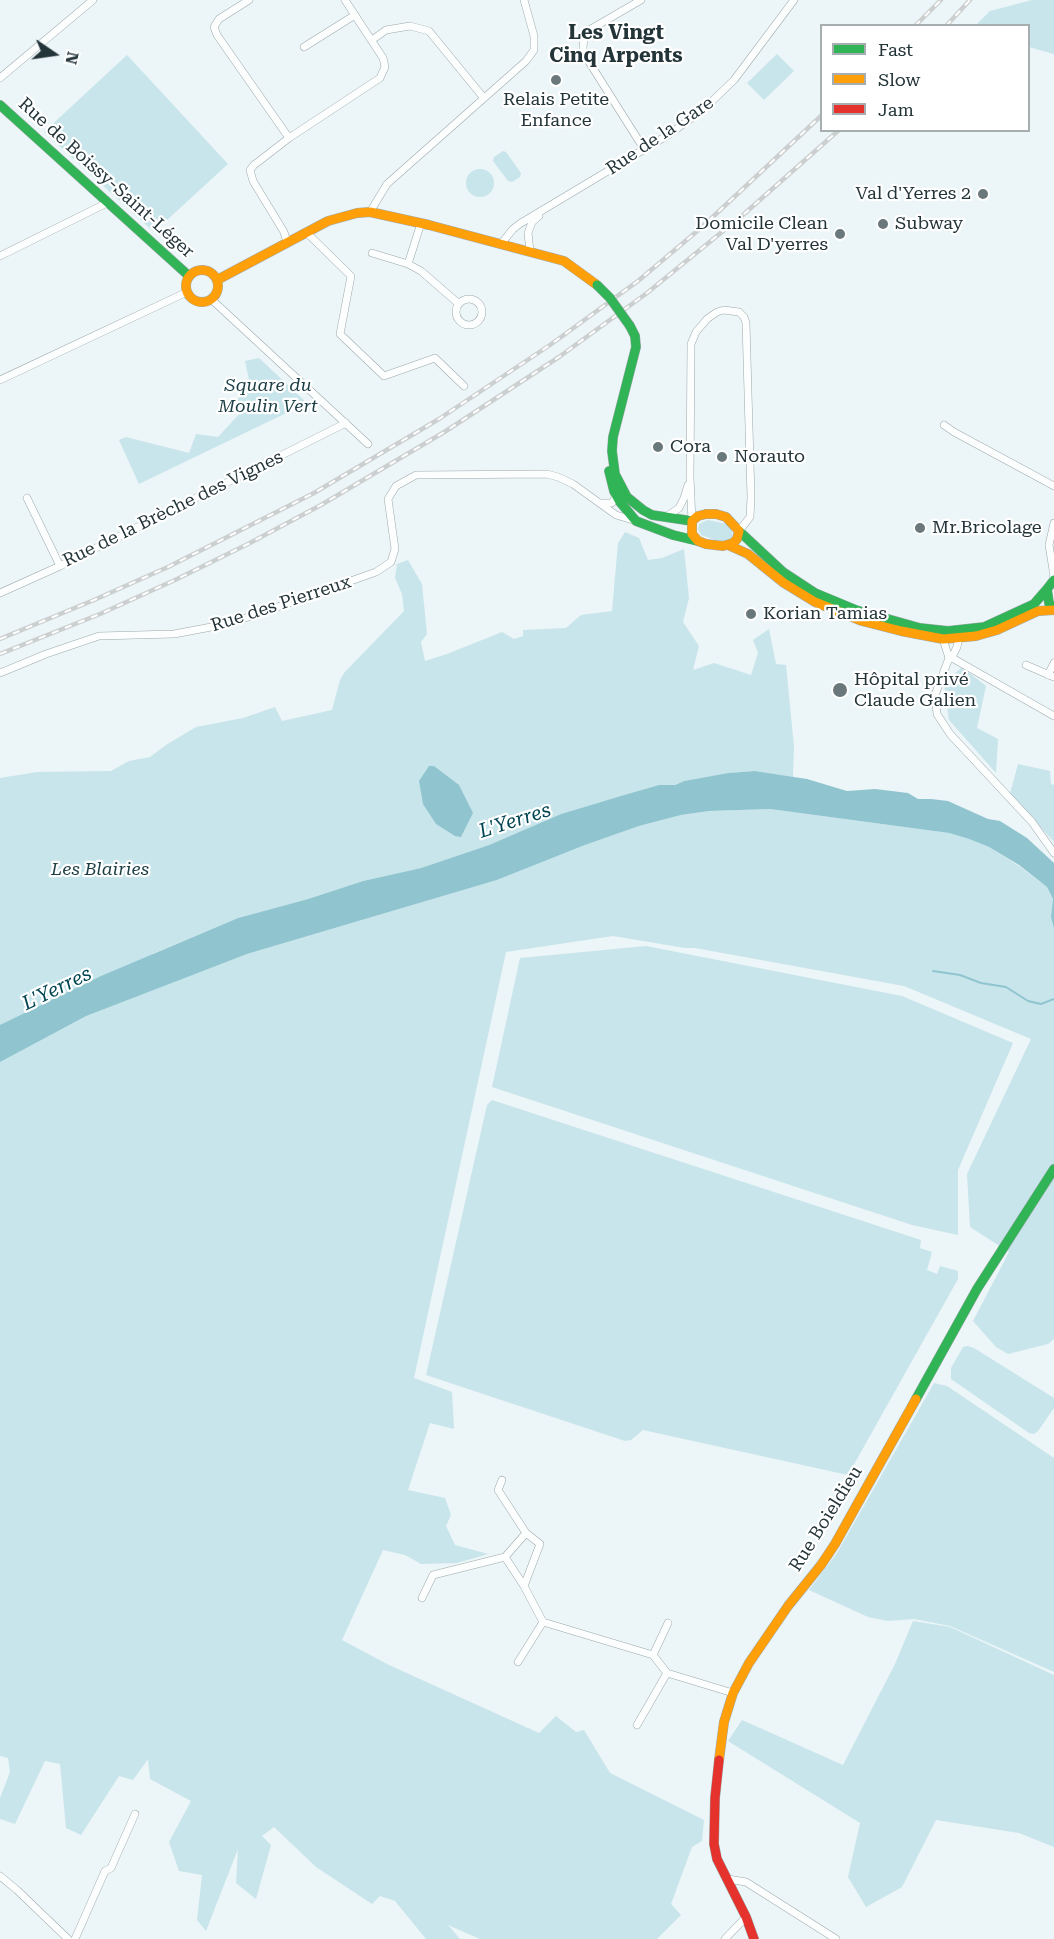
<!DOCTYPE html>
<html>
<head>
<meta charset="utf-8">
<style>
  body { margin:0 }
  #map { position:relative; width:1054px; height:1939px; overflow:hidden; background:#ecf5f7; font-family:"Roboto Serif",serif }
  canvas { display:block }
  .legend { position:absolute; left:820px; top:24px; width:210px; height:108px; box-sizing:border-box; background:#fff; border:2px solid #a7aeb0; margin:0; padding:8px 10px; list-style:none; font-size:18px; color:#243539 }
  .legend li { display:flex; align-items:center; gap:12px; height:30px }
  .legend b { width:30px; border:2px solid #a7aeb0 }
  .north { position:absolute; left:24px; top:24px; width:60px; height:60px; -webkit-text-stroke:4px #fff; paint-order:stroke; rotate:103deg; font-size:16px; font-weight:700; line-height:24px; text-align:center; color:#243539 }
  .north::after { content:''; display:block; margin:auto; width:21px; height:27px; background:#243539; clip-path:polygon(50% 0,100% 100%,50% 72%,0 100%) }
</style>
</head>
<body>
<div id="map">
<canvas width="1054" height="1939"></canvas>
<ul class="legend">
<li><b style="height:8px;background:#30b455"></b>Fast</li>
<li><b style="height:8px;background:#ff9f0a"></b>Slow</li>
<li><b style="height:8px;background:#e5322d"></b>Jam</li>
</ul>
<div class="north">N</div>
</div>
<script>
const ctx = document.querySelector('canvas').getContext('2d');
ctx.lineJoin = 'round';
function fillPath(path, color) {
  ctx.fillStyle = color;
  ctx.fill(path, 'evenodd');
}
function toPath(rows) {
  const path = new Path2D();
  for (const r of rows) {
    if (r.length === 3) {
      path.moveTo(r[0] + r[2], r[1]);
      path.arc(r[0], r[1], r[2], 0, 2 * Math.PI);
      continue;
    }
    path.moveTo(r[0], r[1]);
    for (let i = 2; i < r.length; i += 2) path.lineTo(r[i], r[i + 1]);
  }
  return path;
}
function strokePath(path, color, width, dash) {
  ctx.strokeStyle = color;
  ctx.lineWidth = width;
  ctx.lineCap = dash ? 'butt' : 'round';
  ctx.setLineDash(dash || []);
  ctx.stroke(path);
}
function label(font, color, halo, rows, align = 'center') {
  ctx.font = font + ' "Roboto Serif",serif';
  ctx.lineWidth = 4.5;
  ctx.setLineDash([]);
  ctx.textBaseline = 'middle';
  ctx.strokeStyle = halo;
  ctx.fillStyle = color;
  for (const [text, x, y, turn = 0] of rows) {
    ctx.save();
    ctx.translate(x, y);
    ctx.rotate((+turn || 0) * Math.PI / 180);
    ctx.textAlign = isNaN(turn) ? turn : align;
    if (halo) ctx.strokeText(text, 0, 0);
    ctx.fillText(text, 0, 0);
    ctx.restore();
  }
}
const green = toPath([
  [1032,0,1054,0,1054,54,1029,47,1028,26,976,25,990,11],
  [777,54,794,71,764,100,747,83],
  [127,55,228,164,154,232,44,132],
  [503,151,506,152,521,173,520,177,512,182,508,181,493,161,494,157],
  [480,183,14],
  [259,358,307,403,139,484,119,440,126,437,189,453,196,434,218,437,242,411,233,404,250,385,245,361],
  [708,520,726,524,731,529,733,537,728,541,721,542,701,535,698,529,699,524],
  [625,532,639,538,648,560,662,558,684,549,689,598,683,622,699,646,693,670,714,663,751,675,758,653,753,640,769,629,776,664,786,665,794,747,793,777,755,771,728,773,684,781,675,785,659,785,624,795,561,814,489,845,421,868,363,881,308,899,238,918,152,954,170,983,247,954,497,880,585,845,639,826,681,815,709,811,770,809,949,833,969,839,989,847,1019,866,1047,887,1053,899,1051,917,1054,929,1054,1339,1048,1344,1008,1354,996,1347,973,1321,1009,1252,970,1227,967,1174,1031,1039,904,986,695,948,685,948,613,936,506,952,414,1378,452,1392,454,1429,430,1423,408,1490,445,1498,451,1515,446,1526,455,1545,488,1554,457,1563,421,1564,405,1555,383,1550,342,1640,389,1665,539,1733,556,1716,576,1732,584,1730,610,1773,704,1820,702,1841,692,1847,671,1904,681,1915,657,1939,480,1939,448,1925,460,1939,426,1939,395,1901,380,1896,372,1904,316,1867,274,1827,262,1836,271,1845,256,1899,236,1883,238,1849,206,1931,197,1920,202,1875,179,1871,169,1842,191,1801,150,1779,148,1759,133,1780,119,1776,81,1835,66,1828,60,1764,45,1761,15,1824,0,1819,0,1798,10,1772,8,1758,0,1756,0,778,37,772,111,771,129,761,150,757,166,745,196,727,243,718,275,707,282,721,332,710,340,680,344,673,404,611,402,594,395,578,397,564,408,560,422,584,427,634,421,642,425,661,447,654,502,632,514,639,523,636,523,630,566,628,581,615,612,611,618,543],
  [962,667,986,686,977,728,998,739,996,773,949,720,944,684],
  [1018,764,1050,771,1051,784,1054,785,1054,842,1010,794],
  [646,946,902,996,1013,1043,958,1170,958,1235,912,1225,492,1087,520,958],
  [492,1100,921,1240,920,1248,932,1252,927,1270,937,1274,940,1266,958,1271,958,1279,848,1475,643,1430,631,1440,625,1441,426,1375,487,1105],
  [968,1346,974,1348,1054,1398,1054,1408,1038,1431,1034,1434,1029,1433,951,1379,951,1368,963,1347],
  [934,1383,947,1386,1054,1458,1054,1672,950,1626,914,1619,888,1621,868,1617,809,1590,837,1553],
  [913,1621,950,1627,1054,1675,1054,1847,1019,1833,936,1820,902,1887,866,1907,848,1877,860,1823,728,1741,742,1720,843,1765,895,1664]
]);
const water = toPath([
  [429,766,434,766,459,785,473,813,461,837,455,836,436,824,423,804,419,781],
  [755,771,807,779,847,791,875,789,908,793,918,799,931,799,948,801,988,819,1000,821,1027,838,1054,863,1054,929,1051,917,1053,899,1047,887,1019,865,989,847,969,839,949,833,770,809,709,811,681,815,639,826,585,845,497,880,247,954,86,1016,0,1062,0,1025,101,976,238,918,308,899,363,881,421,868,489,845,561,814,624,795,659,785,675,785,684,781,728,773]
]);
const stream = toPath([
  [933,971,960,975,981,983,1006,987,1028,1001,1041,1004,1054,999]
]);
const street = toPath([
  [249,0,219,19,214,27,217,35,289,138],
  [641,0,591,29,584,37,583,48,584,54,644,149],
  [372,40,386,30,410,26,429,31,483,97],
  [304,47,355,15],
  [0,78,93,0],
  [370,212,387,184,526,61,534,50,534,36,524,0],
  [306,232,351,276,340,334,384,376,435,358,464,386],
  [287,242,284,232,253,181,250,170,254,165,289,138,380,78,385,67,383,58,345,0],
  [501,244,513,229,521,223,668,135,703,110,734,80,794,0],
  [530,252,528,233,532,222,539,216],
  [372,253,408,264,421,271,459,304],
  [0,256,107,203],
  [408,264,421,223],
  [211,299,368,444],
  [469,312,13],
  [0,380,187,292],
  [944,425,954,432,1054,486],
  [27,498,60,566],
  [600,503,612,503,615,498,615,493],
  [666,517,679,508,684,498,688,485],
  [692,521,690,478,691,344,696,332,707,319,717,312,724,310,739,312,744,317,746,323,751,497,750,517,739,531],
  [1053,581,1053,570,1049,545,1054,523],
  [0,593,60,566,346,423],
  [959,638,957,647,953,655,949,658,935,695,937,714,950,734,1032,822,1054,853],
  [943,639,949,658],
  [949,658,954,659,1054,716],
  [1026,665,1054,677],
  [0,673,46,654,99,636,174,634,222,625,252,616,376,572,391,562,395,549,388,499,396,486,416,475,547,474,558,477,573,484,616,515,636,521],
  [1048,675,1054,663],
  [502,1480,498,1490,526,1533,540,1544,524,1586,543,1622],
  [505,1557,526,1533],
  [422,1598,433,1575,505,1557,524,1586],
  [653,1655,668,1623],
  [518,1662,543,1622,653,1655,667,1673,733,1693],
  [637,1725,667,1673],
  [0,1876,17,1890,68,1939],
  [728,1879,746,1882,836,1939],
  [75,1939,105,1871,111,1868,135,1814],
  [725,1939,746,1917]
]);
const fast = toPath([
  [0,105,189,276],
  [630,326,635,336,636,347,613,437,612,451,615,474,627,497,643,510,652,515,692,521],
  [609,471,614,491,620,502,636,521,673,535,698,541],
  [739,531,783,572,815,593,856,610,920,628,948,631,984,627,1034,604,1047,589],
  [1054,580,1047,589,1049,603,1054,608],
  [916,1399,977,1289,1054,1169]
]);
const slow = toPath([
  [202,286,16],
  [217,280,328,221,357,213,370,212,429,225,564,261,597,285],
  [706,514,716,514,726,517,739,531,737,539,733,543,723,546,706,544,698,541,692,534,692,521,698,516,706,514],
  [728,545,748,554,784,583,815,602,862,621,901,631,943,639,976,636,997,630,1038,611,1054,610],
  [719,1760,724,1722,733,1693,749,1663,788,1606,821,1565,835,1544,916,1399]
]);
const jam = toPath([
  [719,1760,715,1798,714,1844,717,1859,746,1917,754,1939]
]);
const rail = toPath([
  [915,26,941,0],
  [946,26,970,0],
  [0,639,94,600,168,567,314,493,439,419,550,345,638,281,702,227,822,115],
  [0,654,100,614,175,580,248,544,321,505,446,431,559,357,647,293,744,214,839,130]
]);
const fastBridge = toPath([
  [597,285,610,298,630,326]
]);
const markers = [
  [556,80,6,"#6a787c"],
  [983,194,6,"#6a787c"],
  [883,224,6,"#6a787c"],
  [840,234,6,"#6a787c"],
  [658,447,6,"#6a787c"],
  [722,457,6,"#6a787c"],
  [920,528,6,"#6a787c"],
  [751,614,6,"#6a787c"],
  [840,690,8,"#6a787c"]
];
const poiNames = [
  ["Relais Petite",556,100,"center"],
  ["Enfance",556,121,"center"],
  ["Val d'Yerres 2",971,194,"right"],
  ["Domicile Clean",828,224,"right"],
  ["Val D'yerres",828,245,"right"],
  ["Subway",895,224],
  ["Cora",670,447],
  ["Norauto",734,457],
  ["Mr.Bricolage",932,528],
  ["Korian Tamias",763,614],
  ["Hôpital privé",854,680],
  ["Claude Galien",854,701]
];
const streetNames = [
  ["Rue de la Gare",660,136,-34],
  ["Rue de Boissy-Saint-Léger",106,178,42],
  ["Rue de la Brèche des Vignes",173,509,-26],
  ["Rue des Pierreux",281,604,-18],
  ["Rue Boieldieu",826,1519,-58]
];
const parkNames = [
  ["Square du",268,386],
  ["Moulin Vert",268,407],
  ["Les Blairies",100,870]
];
const neighbourhoodNames = [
  ["Les Vingt",616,33],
  ["Cinq Arpents",616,56]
];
const waterNames = [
  ["L'Yerres",515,821,-18],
  ["L'Yerres",57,989,-26]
];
fillPath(green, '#c8e5eb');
fillPath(water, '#90c5d0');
strokePath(stream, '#90c5d0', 2);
strokePath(street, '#9da8ab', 8);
strokePath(fast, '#9da8ab', 10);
strokePath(slow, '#9da8ab', 10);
strokePath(jam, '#9da8ab', 10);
strokePath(street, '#fcfefe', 7);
strokePath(fast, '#30b455', 9);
strokePath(slow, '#ff9f0a', 9);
strokePath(jam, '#e5322d', 9);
strokePath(rail, '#cccfcf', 4.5);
strokePath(rail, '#fff', 2, [7]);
strokePath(fastBridge, '#9da8ab', 10, []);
strokePath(fastBridge, '#30b455', 9);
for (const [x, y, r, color] of markers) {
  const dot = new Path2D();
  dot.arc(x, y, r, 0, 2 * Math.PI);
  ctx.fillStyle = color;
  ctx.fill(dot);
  strokePath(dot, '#fff', 2);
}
label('18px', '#243539', '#fff', poiNames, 'left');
label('18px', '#243539', '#fff', streetNames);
label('italic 18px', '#1a3d44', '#fff', parkNames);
label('bold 20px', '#243539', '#fff', neighbourhoodNames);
label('italic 20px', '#004652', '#fff', waterNames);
</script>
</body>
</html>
